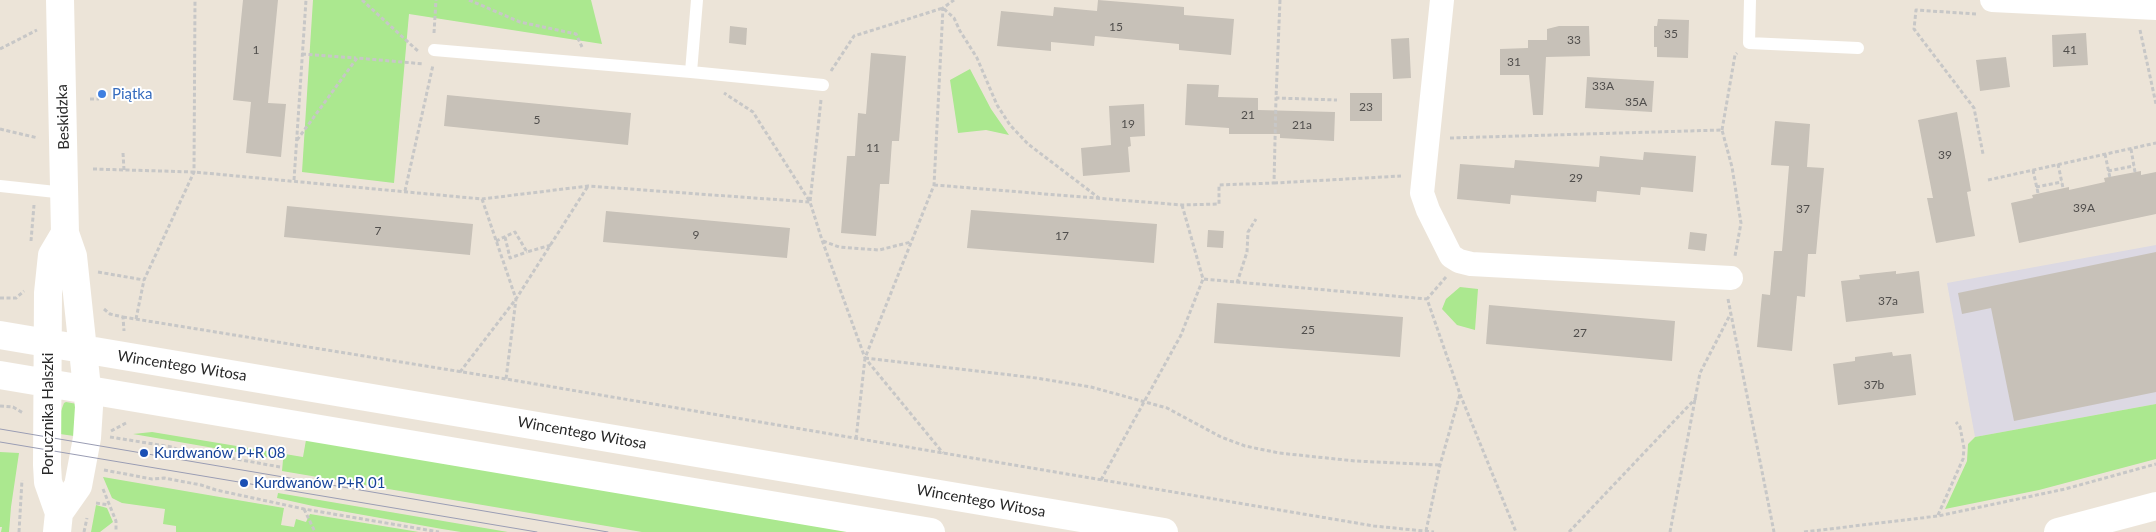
<!DOCTYPE html>
<html>
<head>
<meta charset="utf-8">
<style>
  body { margin:0 }
  canvas { display:block; background:#ece4d8 }
</style>
</head>
<body>
<canvas width="2156" height="532"></canvas>
<script>
const ctx = document.querySelector('canvas').getContext('2d');
ctx.lineJoin = 'round';
function fillPath(path, color) {
  ctx.fillStyle = color;
  ctx.fill(path, 'evenodd');
}
function toPath(rows) {
  const path = new Path2D();
  for (const r of rows) {
    path.moveTo(r[0], r[1]);
    for (let i = 2; i < r.length; i += 2) path.lineTo(r[i], r[i + 1]);
  }
  return path;
}
function strokePath(path, color, width, dash) {
  ctx.strokeStyle = color;
  ctx.lineWidth = width;
  ctx.lineCap = dash ? 'butt' : 'round';
  ctx.setLineDash(dash || []);
  ctx.stroke(path);
}
function label(font, color, halo, rows, align = 'center') {
  ctx.font = font + ' Lato,sans-serif';
  ctx.lineWidth = 4;
  ctx.setLineDash([]);
  ctx.textBaseline = 'middle';
  ctx.strokeStyle = halo;
  ctx.fillStyle = color;
  for (const [text, x, y, turn = 0] of rows) {
    ctx.save();
    ctx.translate(x, y);
    ctx.rotate((+turn || 0) * Math.PI / 180);
    ctx.textAlign = isNaN(turn) ? turn : align;
    if (halo) ctx.strokeText(text, 0, 0);
    ctx.fillText(text, 0, 0);
    ctx.restore();
  }
}
const industrial = toPath([
  [2156,245,2156,404,1975,437,1947,283]
]);
const green = toPath([
  [313,0,591,0,602,44,409,14,394,183,302,172],
  [970,69,991,109,1009,135,986,130,958,133,950,80],
  [1460,287,1478,289,1475,330,1457,325,1442,309,1446,299],
  [66,402,77,404,74,436,60,434,61,411,64,403],
  [2156,404,2156,459,2039,490,1945,509,1967,461,1968,444,1975,437],
  [152,432,303,457,306,440,851,532,642,532,282,471,283,460,133,434],
  [0,452,19,453,11,507,9,532,1,532,2,527,0,527],
  [103,477,284,508,281,525,294,527,296,519,306,522,310,514,419,532,176,532,176,526,163,524,165,509,122,503,112,498],
  [278,493,508,532,461,532,442,529,313,506,277,498],
  [96,505,107,508,113,522,100,532,91,532]
]);
const building = toPath([
  [243,0,278,0,268,103,286,104,281,157,246,153,251,102,233,100],
  [1098,0,1184,7,1184,15,1234,19,1231,55,1179,50,1179,44,1095,36,1094,46,1051,42,1051,51,997,46,1001,11,1053,16,1054,7,1097,11],
  [1658,19,1689,20,1688,58,1657,57,1657,47,1654,47,1654,26,1657,26],
  [730,26,747,28,746,45,729,43],
  [1559,26,1589,26,1590,56,1546,57,1543,115,1533,115,1529,75,1500,75,1500,49,1528,48,1528,40,1547,40,1547,29],
  [2086,33,2088,65,2053,67,2052,35],
  [1409,38,1411,78,1393,79,1391,39],
  [871,53,906,56,899,141,892,141,889,184,880,184,876,236,841,233,847,156,855,156,858,113,866,114],
  [2006,57,2010,87,1980,91,1976,60],
  [1587,77,1654,81,1652,112,1585,108],
  [1187,84,1219,85,1218,97,1258,98,1258,110,1335,112,1334,141,1280,138,1280,134,1229,134,1229,128,1185,125],
  [1350,93,1382,93,1382,121,1350,121],
  [447,95,631,113,628,145,444,126],
  [1144,104,1145,136,1130,137,1131,146,1128,147,1130,172,1083,176,1081,148,1111,145,1109,106],
  [1957,112,1971,191,1967,192,1975,236,1936,243,1927,198,1933,198,1918,120],
  [1775,121,1810,124,1807,167,1824,168,1816,254,1808,254,1805,297,1797,296,1792,351,1757,347,1762,294,1770,295,1774,251,1782,251,1789,166,1771,165],
  [1644,152,1696,156,1693,192,1641,187,1640,195,1597,191,1596,202,1511,195,1510,204,1457,199,1460,164,1514,168,1515,160,1599,167,1600,156,1643,160],
  [2141,171,2141,175,2156,172,2156,214,2019,243,2011,203,2033,198,2032,195,2069,187,2069,190,2105,182,2104,178],
  [287,206,473,224,470,255,284,237],
  [971,210,1157,224,1154,263,967,248],
  [606,211,790,228,787,258,603,242],
  [1208,230,1224,231,1223,248,1207,247],
  [1690,232,1707,234,1705,251,1688,249],
  [2156,252,2156,392,2014,421,1991,308,1962,314,1958,293],
  [1896,271,1896,274,1919,271,1924,313,1846,322,1841,281,1860,279,1859,275],
  [1217,303,1403,317,1400,357,1214,343],
  [1489,305,1675,321,1672,361,1486,344],
  [1892,352,1893,356,1911,354,1916,395,1838,405,1833,364,1855,361,1855,357]
]);
const path = toPath([
  [362,0,419,52],
  [469,0,520,22,576,34,582,47],
  [1280,0,1276,98,1337,100],
  [1976,14,1916,10,1914,29,1974,108,1983,154],
  [2140,30,2156,104],
  [434,33,436,0],
  [0,49,37,30],
  [302,54,356,58],
  [831,71,854,36,943,8,954,18,960,31,977,58,997,105,1010,125,1028,144,1099,198],
  [90,99,99,99],
  [821,100,810,202,822,240,865,358,943,453],
  [0,129,38,138],
  [1722,130,1735,55,1737,53],
  [1450,138,1722,130,1732,167,1741,223,1735,256],
  [297,140,357,58,424,64],
  [2131,149,2135,172],
  [123,153,124,170],
  [2105,154,2110,178],
  [2058,164,2063,188],
  [93,169,194,172,482,199,588,186,810,202,753,112,724,93],
  [2033,170,2038,193],
  [2108,171,2134,166],
  [294,180,306,0],
  [1988,180,2156,143],
  [1274,183,1401,176],
  [934,185,1182,205,1219,204,1219,185,1274,183,1276,98],
  [2036,187,2062,182],
  [405,191,433,65],
  [482,199,516,299,506,379],
  [1182,205,1203,279,1427,299],
  [505,237,510,258,527,252],
  [31,241,34,205],
  [496,241,515,232,527,252,551,245],
  [823,241,839,247,879,250,911,242],
  [98,272,144,280],
  [1446,277,1427,299,1460,394,1516,532],
  [1237,283,1247,252,1248,232,1256,219],
  [0,298,16,298,24,291],
  [1728,299,1774,532],
  [104,309,110,314,123,317,124,331],
  [123,317,506,379,1374,526,1434,532],
  [136,319,144,280,194,172,195,0],
  [865,358,1036,378,1091,387,1167,408,1221,437,1245,446,1279,453,1355,461,1440,465],
  [460,372,516,299,588,186],
  [0,406,13,407,23,413],
  [111,431,128,422],
  [110,437,172,447,181,451,214,455,280,467],
  [856,439,865,358,934,185,943,8,954,0],
  [104,470,152,479,164,478,201,485,216,490,304,509,439,532],
  [1101,480,1181,335,1203,279],
  [103,489,116,521,116,532],
  [96,503,109,505],
  [304,509,315,532],
  [1938,515,1963,459,1964,448,1960,427,1956,422],
  [1426,531,1440,465,1460,394],
  [19,532,22,480],
  [84,532,87,518],
  [1569,532,1696,398],
  [1670,532,1700,373,1731,313],
  [1804,532,1938,516,2065,489,2156,464]
]);
const lane = toPath([
  [697,0,691,72,823,85],
  [1750,0,1749,43,1858,48],
  [434,50,691,72],
  [0,186,65,193]
]);
const street = toPath([
  [1442,0,1422,193,1428,210,1451,256,1459,261,1471,264,1731,278],
  [1992,0,2156,8]
]);
const secondary = toPath([
  [0,335,1164,532],
  [0,375,931,532],
  [59,513,78,486,87,438,89,407,73,256,65,233,60,0],
  [57,532,59,513,48,482,47,465,48,293,52,255,65,233],
  [2058,532,2156,506]
]);
const tram = toPath([
  [0,429,608,532],
  [0,442,537,532]
]);
const markers = [
  [102,94,5,"#3f7fe0"],
  [144,453,5,"#1a4fb4"],
  [244,483,5,"#1a4fb4"]
];
const numberNames = [
  ["15",1116,27],
  ["35",1671,34],
  ["33",1574,40],
  ["1",256,50],
  ["41",2070,50],
  ["31",1514,62],
  ["33A",1603,86],
  ["35A",1636,102],
  ["23",1366,107],
  ["21",1248,115],
  ["5",537,120],
  ["19",1128,124],
  ["21a",1302,125],
  ["11",873,148],
  ["39",1945,155],
  ["29",1576,178],
  ["39A",2084,208],
  ["37",1803,209],
  ["7",378,231],
  ["9",696,235],
  ["17",1062,236],
  ["37a",1888,301],
  ["25",1308,330],
  ["27",1580,333],
  ["37b",1874,385]
];
const shopNames = [
  ["Piątka",112,94]
];
const streetNames = [
  ["Beskidzka",63,117,-92],
  ["Wincentego Witosa",182,366,9],
  ["Porucznika Halszki",48,414,-90],
  ["Wincentego Witosa",582,433,10],
  ["Wincentego Witosa",981,501,10]
];
const transitNames = [
  ["Kurdwanów P+R 08",154,453],
  ["Kurdwanów P+R 01",254,483]
];
fillPath(industrial, '#dcd9e3');
fillPath(green, '#abe88f');
fillPath(building, '#c7c1b8');
strokePath(path, '#c7c7c7', 3, [4, 2.5]);
strokePath(lane, '#fff', 12);
strokePath(street, '#fff', 24);
strokePath(secondary, '#fff', 28);
strokePath(tram, '#9a9db4', 1);
for (const [x, y, r, color] of markers) {
  const dot = new Path2D();
  dot.arc(x, y, r, 0, 2 * Math.PI);
  ctx.fillStyle = color;
  ctx.fill(dot);
  strokePath(dot, '#fff', 2);
}
label('12px', '#504e4c', null, numberNames);
label('15px', '#366cbe', '#fff', shopNames, 'left');
label('15px', '#282828', '#fff', streetNames);
label('15px', '#164399', '#fff', transitNames, 'left');
</script>
</body>
</html>
